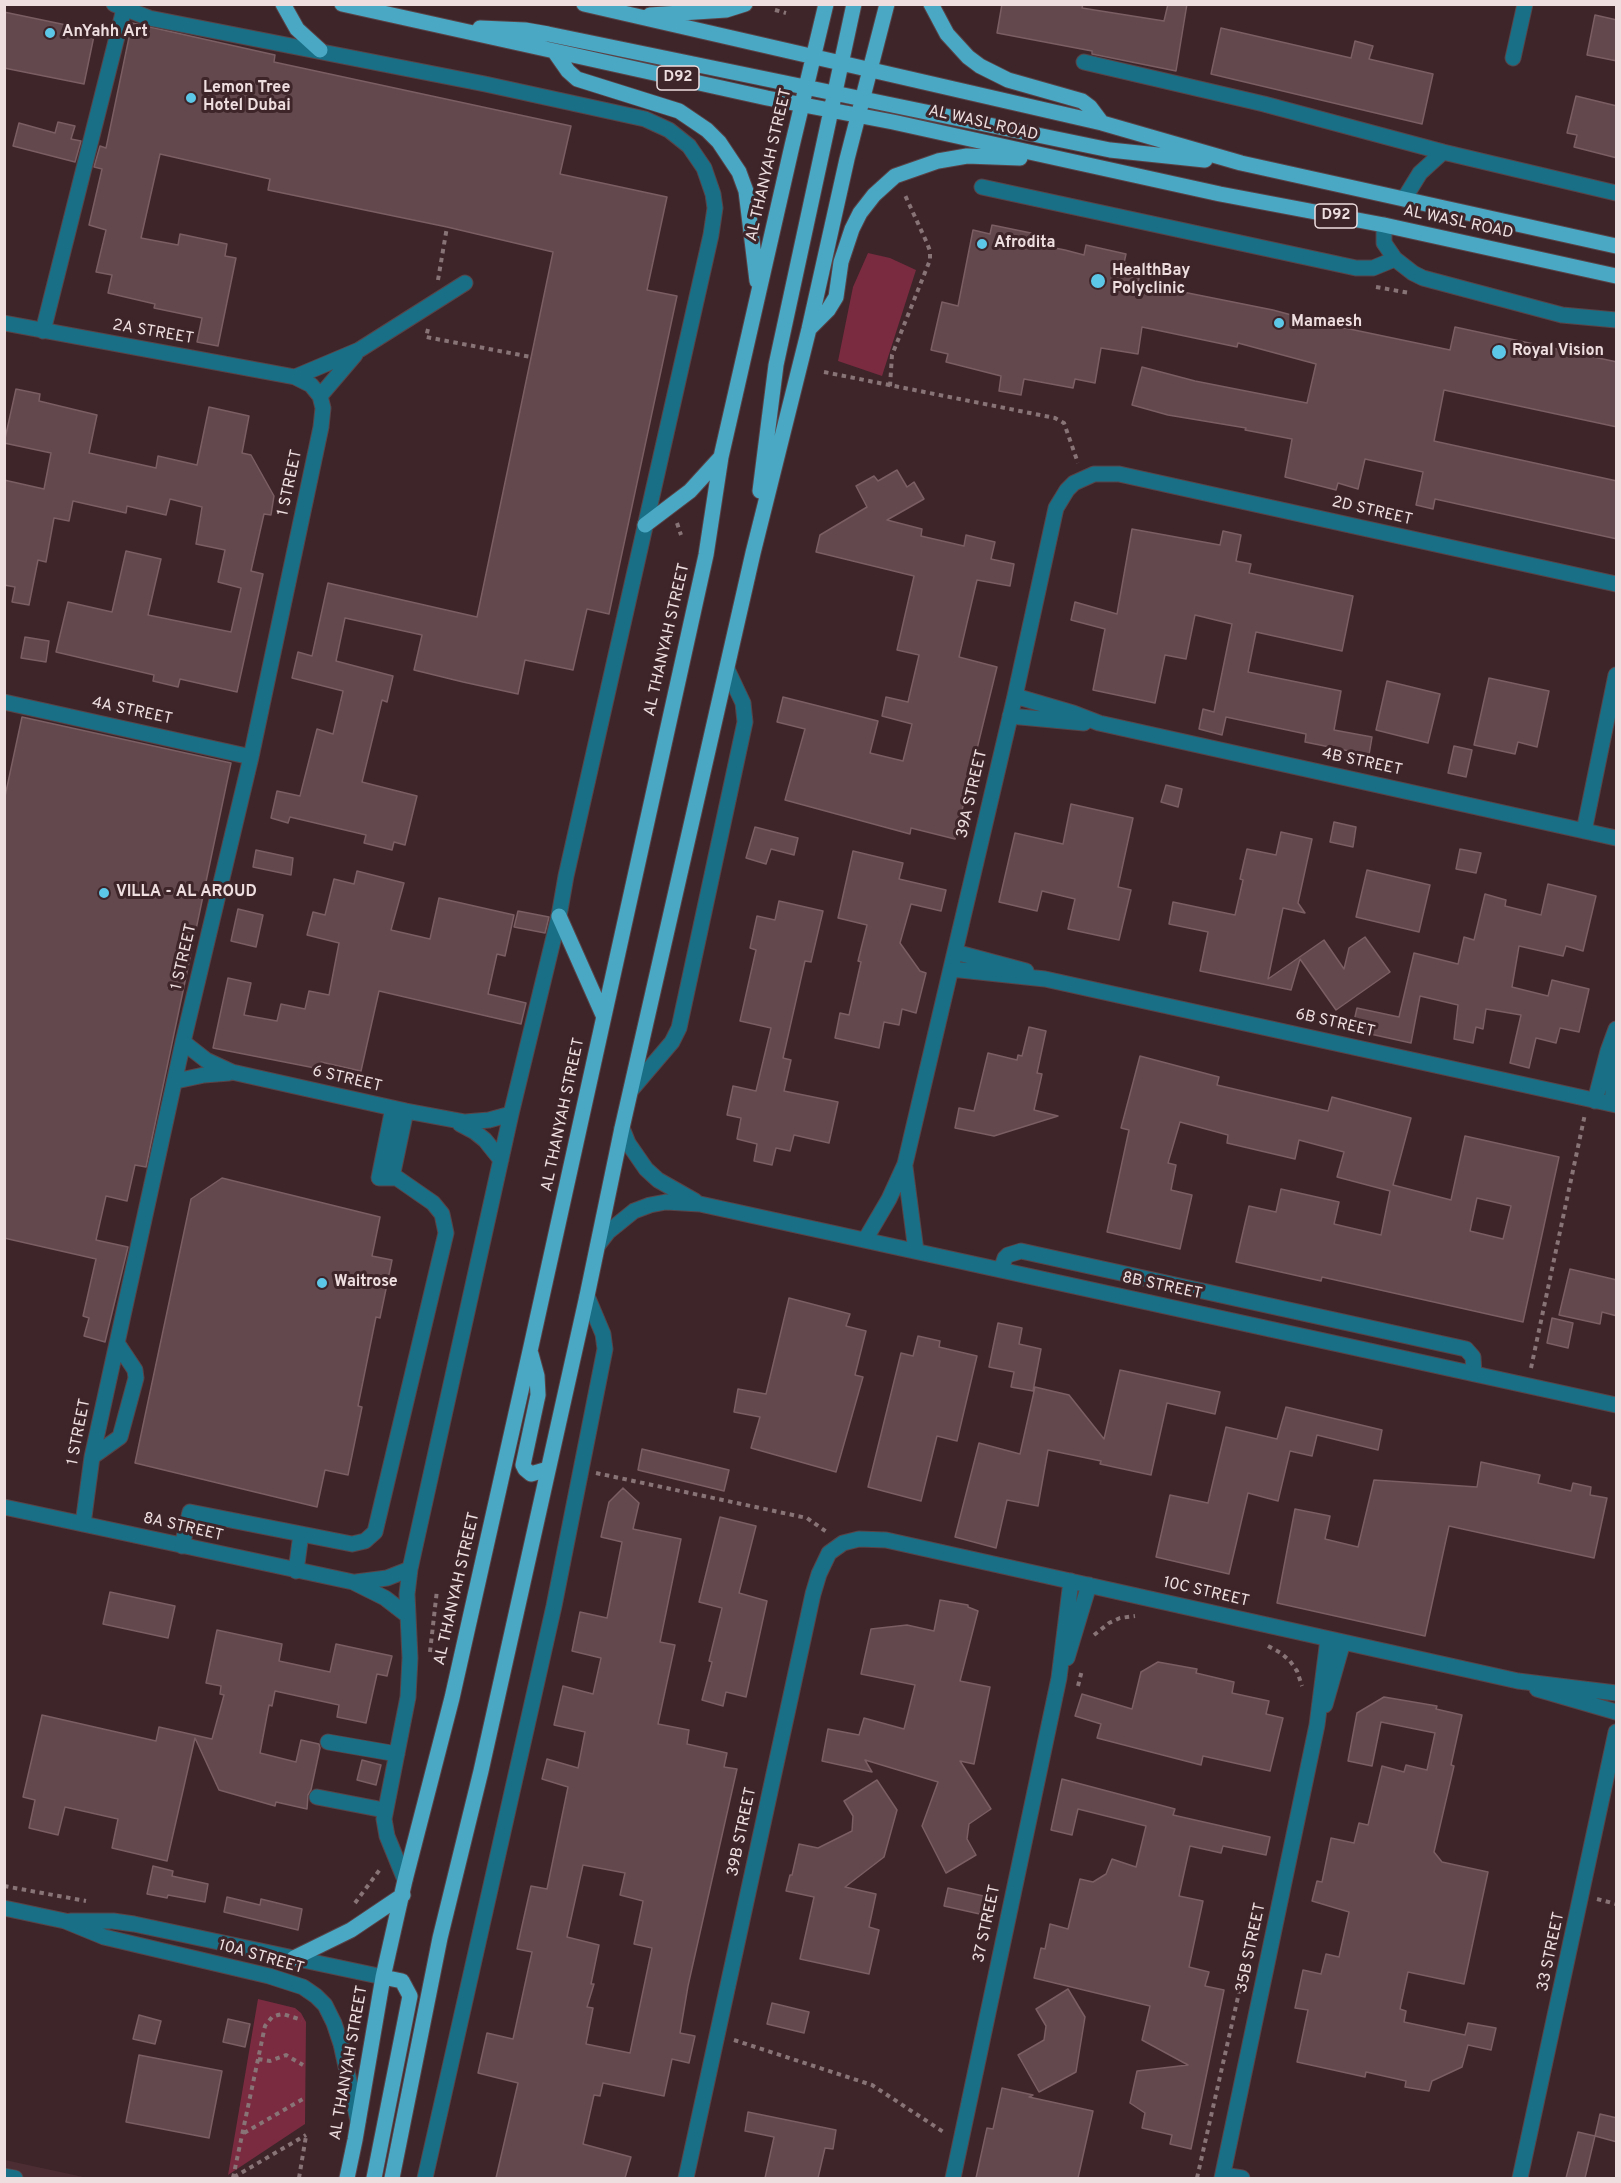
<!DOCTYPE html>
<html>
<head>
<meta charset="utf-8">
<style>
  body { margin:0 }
  #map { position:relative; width:1621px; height:2183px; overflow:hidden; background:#3d252a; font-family:Overpass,sans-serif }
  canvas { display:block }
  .frame { position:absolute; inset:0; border:6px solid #eedee0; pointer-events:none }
</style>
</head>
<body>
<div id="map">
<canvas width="1621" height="2183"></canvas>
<div class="frame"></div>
</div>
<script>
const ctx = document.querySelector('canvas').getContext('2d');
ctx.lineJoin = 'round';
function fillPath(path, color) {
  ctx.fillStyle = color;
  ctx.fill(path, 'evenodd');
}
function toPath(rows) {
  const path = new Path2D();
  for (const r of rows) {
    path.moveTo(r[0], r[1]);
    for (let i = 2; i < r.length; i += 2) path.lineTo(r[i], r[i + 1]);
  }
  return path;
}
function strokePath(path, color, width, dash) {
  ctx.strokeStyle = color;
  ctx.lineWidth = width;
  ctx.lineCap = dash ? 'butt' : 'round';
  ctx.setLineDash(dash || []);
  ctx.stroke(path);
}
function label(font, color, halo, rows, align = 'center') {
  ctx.font = font + ' Overpass,sans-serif';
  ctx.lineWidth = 6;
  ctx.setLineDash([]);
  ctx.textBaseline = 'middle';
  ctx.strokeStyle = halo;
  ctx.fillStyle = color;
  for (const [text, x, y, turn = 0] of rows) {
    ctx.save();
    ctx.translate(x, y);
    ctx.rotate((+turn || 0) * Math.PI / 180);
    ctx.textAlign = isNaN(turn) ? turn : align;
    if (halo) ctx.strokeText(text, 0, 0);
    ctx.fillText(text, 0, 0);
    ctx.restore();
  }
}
const built = toPath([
  [5,2160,88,2178,5,2178]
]);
const green = toPath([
  [868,253,890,258,916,270,882,376,838,361,853,287],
  [258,1999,295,2008,301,2013,306,2022,305,2124,228,2175]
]);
const building = toPath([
  [1002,4,1083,4,1082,8,1164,21,1168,4,1187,4,1176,71,1092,54,1092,51,997,33,1002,4],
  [4,12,95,31,84,84,4,68,4,12],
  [1595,15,1617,20,1617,61,1587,55,1595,15],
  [132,23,275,55,274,62,571,126,560,174,667,197,647,290,677,296,609,614,587,609,573,670,525,660,518,694,463,682,414,670,422,635,345,618,336,661,393,676,387,702,382,700,362,782,417,796,405,845,394,842,392,850,364,843,366,835,290,817,288,823,271,818,277,791,300,796,317,729,333,734,343,691,292,678,298,652,312,656,328,583,477,617,553,252,447,227,268,190,270,179,160,154,141,238,178,245,180,234,227,244,225,256,236,258,218,346,197,342,202,318,154,308,155,304,108,293,112,275,96,272,106,230,89,225,102,169,94,167,100,146,106,148,132,23],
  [1221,28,1351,58,1355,41,1373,46,1369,59,1433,74,1422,124,1211,74,1221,28],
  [1576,96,1617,106,1617,158,1574,147,1577,135,1567,133,1576,96],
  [58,122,75,126,71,139,81,141,75,162,13,146,19,123,55,133,58,122],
  [992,225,1031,233,1030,243,1065,250,1084,255,1086,245,1126,254,1124,263,1141,267,1138,283,1273,310,1321,323,1450,350,1455,327,1617,362,1617,427,1444,390,1434,441,1617,481,1617,539,1435,499,1433,509,1416,505,1423,472,1365,459,1358,489,1338,483,1336,490,1285,477,1292,439,1245,430,1246,428,1168,415,1132,405,1142,367,1195,381,1307,403,1316,364,1238,343,1237,347,1142,327,1138,354,1101,348,1095,383,1075,379,1073,388,1024,379,1021,395,999,391,1001,376,946,362,948,354,931,350,942,302,958,306,973,230,990,234,992,225],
  [16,389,40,394,39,401,97,415,89,453,156,468,158,456,197,465,209,407,249,416,242,453,251,455,274,496,271,515,264,514,251,571,263,574,237,692,180,679,178,687,153,681,154,675,56,652,68,602,112,612,126,551,161,559,148,615,231,632,241,588,218,582,225,550,196,544,202,507,170,499,166,515,127,506,126,513,73,501,69,521,54,518,46,562,38,560,29,605,12,602,15,587,4,585,4,480,44,489,51,453,4,443,16,389],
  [897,470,907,487,914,482,924,499,887,520,922,529,921,536,964,546,966,535,995,542,991,559,1014,564,1010,586,977,580,959,657,997,667,955,839,911,828,910,834,785,800,805,729,777,722,783,697,878,721,870,753,903,761,912,724,882,716,886,697,908,702,919,655,897,650,914,576,816,552,820,535,867,507,856,486,874,476,878,481,897,470],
  [1132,529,1220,545,1223,531,1241,535,1236,561,1251,564,1249,573,1353,596,1342,651,1256,632,1248,672,1341,691,1334,730,1372,737,1369,755,1305,742,1306,734,1226,717,1222,735,1199,729,1203,709,1214,712,1232,624,1195,615,1186,659,1165,655,1155,703,1093,690,1105,629,1071,620,1075,602,1117,614,1132,529],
  [25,637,49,641,46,662,21,658,25,637],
  [1489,678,1549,691,1537,747,1518,742,1515,754,1474,745,1489,678],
  [1387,681,1440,694,1428,743,1376,730,1387,681],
  [22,717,231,763,146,1167,135,1165,127,1201,106,1196,96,1240,128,1247,105,1342,84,1336,89,1318,83,1316,96,1259,4,1238,4,801,22,717],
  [1454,746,1472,750,1466,777,1448,773,1454,746],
  [1166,785,1182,789,1178,807,1161,802,1166,785],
  [1071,804,1133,818,1118,887,1131,890,1119,940,1068,929,1075,899,1042,891,1037,911,999,902,1015,833,1063,844,1071,804],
  [1334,822,1356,827,1353,847,1330,842,1334,822],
  [755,827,798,838,794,855,771,849,766,864,746,858,755,827],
  [1281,832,1312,839,1298,903,1305,913,1283,908,1268,979,1324,940,1344,969,1349,948,1365,937,1390,972,1336,1010,1300,959,1291,990,1200,971,1208,932,1169,924,1173,902,1235,915,1243,880,1240,879,1247,849,1276,855,1281,832],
  [1460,849,1481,853,1476,873,1456,869,1460,849],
  [256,850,293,858,291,875,253,867,256,850],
  [853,851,903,863,899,879,946,890,941,911,911,904,900,943,920,971,926,973,916,1013,902,1009,899,1025,884,1022,879,1048,835,1038,840,1013,849,1015,861,962,858,961,867,925,838,918,853,851],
  [1367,870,1430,885,1419,932,1356,917,1367,870],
  [357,871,404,883,391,930,430,939,439,898,514,915,505,956,497,954,488,994,526,1003,521,1024,379,991,361,1071,321,1062,320,1069,213,1048,228,978,251,983,244,1015,277,1021,281,1004,305,1009,309,991,329,995,339,943,307,935,313,912,325,915,334,879,354,884,357,871],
  [1548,884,1596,896,1583,951,1566,946,1563,956,1519,946,1512,987,1548,996,1552,980,1589,989,1579,1032,1560,1028,1556,1043,1536,1038,1529,1068,1510,1063,1521,1015,1486,1009,1483,1029,1476,1027,1473,1043,1454,1039,1458,1005,1420,996,1411,1043,1352,1030,1357,1008,1399,1017,1414,953,1458,964,1464,937,1474,940,1485,894,1506,900,1505,906,1541,915,1548,884],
  [779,901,823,911,811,962,805,961,783,1058,791,1060,784,1091,838,1102,829,1143,794,1135,790,1151,776,1148,772,1165,754,1161,757,1144,737,1139,741,1118,727,1115,733,1086,756,1091,771,1028,740,1021,756,950,750,948,757,916,775,920,779,901],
  [238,909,263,915,256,947,231,941,238,909],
  [518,911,549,917,545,933,514,927,518,911],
  [1029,1027,1046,1031,1037,1073,1042,1074,1034,1110,1058,1116,994,1136,955,1128,959,1108,974,1111,988,1053,1017,1060,1018,1055,1022,1056,1029,1027],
  [1140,1056,1219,1077,1217,1085,1328,1111,1332,1097,1411,1118,1393,1185,1451,1200,1465,1136,1559,1157,1523,1322,1322,1277,1321,1281,1236,1262,1249,1206,1276,1212,1281,1189,1339,1202,1334,1224,1381,1235,1390,1191,1337,1177,1344,1152,1299,1140,1295,1159,1227,1143,1228,1135,1180,1122,1168,1163,1176,1165,1171,1190,1192,1195,1180,1249,1107,1232,1129,1130,1121,1128,1140,1056],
  [1477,1198,1511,1206,1503,1239,1470,1231,1477,1198],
  [222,1178,380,1217,372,1256,392,1260,380,1318,376,1317,358,1406,362,1407,348,1475,325,1470,317,1507,135,1463,191,1199,222,1178],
  [1570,1269,1617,1280,1617,1316,1602,1312,1600,1324,1559,1315,1570,1269],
  [789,1298,850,1314,846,1326,866,1331,855,1375,863,1377,836,1472,751,1448,760,1417,734,1412,738,1389,766,1394,789,1298],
  [1552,1318,1573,1323,1568,1348,1547,1343,1552,1318],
  [998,1323,1022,1328,1019,1344,1041,1349,1033,1391,1011,1387,1014,1372,989,1367,998,1323],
  [918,1336,940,1341,939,1347,977,1356,957,1441,937,1436,921,1501,868,1487,901,1353,913,1356,918,1336],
  [1120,1370,1220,1392,1215,1414,1167,1403,1151,1475,1100,1464,1101,1461,1048,1450,1038,1506,1007,1500,996,1548,955,1537,979,1443,1020,1454,1035,1387,1069,1395,1104,1439,1120,1370],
  [1286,1407,1382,1430,1378,1450,1317,1435,1312,1456,1290,1451,1278,1501,1248,1493,1229,1574,1156,1557,1170,1495,1208,1503,1226,1427,1277,1439,1286,1407],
  [642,1449,729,1470,724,1491,638,1470,642,1449],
  [1481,1462,1540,1475,1538,1483,1571,1491,1573,1483,1591,1487,1590,1495,1607,1498,1594,1558,1449,1526,1425,1636,1277,1603,1295,1509,1330,1516,1325,1539,1358,1547,1374,1480,1477,1487,1481,1462],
  [623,1488,639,1503,633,1529,681,1539,660,1642,675,1645,658,1724,689,1730,687,1744,727,1753,724,1767,737,1769,688,1986,680,2033,695,2036,689,2063,672,2059,664,2096,603,2083,600,2096,594,2095,583,2144,631,2157,625,2178,496,2178,518,2083,478,2073,487,2033,513,2039,532,1952,517,1949,522,1926,531,1886,547,1889,568,1787,542,1779,547,1759,578,1768,585,1732,554,1725,563,1686,593,1694,601,1658,572,1651,580,1612,607,1618,622,1542,601,1537,609,1502,623,1488],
  [583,1865,625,1873,620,1895,643,1901,634,1944,652,1948,630,2053,586,2044,593,2008,587,2007,594,1984,591,1984,599,1945,567,1937,583,1865],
  [720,1517,756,1526,739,1593,767,1601,746,1697,726,1692,723,1706,702,1700,712,1662,709,1661,722,1608,699,1602,720,1517],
  [110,1592,175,1606,168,1638,103,1624,110,1592],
  [940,1600,968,1605,968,1607,978,1611,960,1681,990,1687,974,1764,960,1761,991,1809,969,1824,967,1839,976,1855,946,1873,922,1826,938,1782,865,1760,872,1772,822,1761,828,1729,859,1735,864,1718,904,1729,915,1685,861,1674,871,1629,907,1625,934,1631,940,1600],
  [217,1630,282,1644,279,1661,330,1672,336,1644,392,1656,387,1676,377,1674,366,1723,337,1717,339,1705,275,1691,272,1706,269,1705,260,1753,296,1762,301,1740,319,1744,320,1748,311,1790,308,1795,307,1809,276,1802,275,1806,219,1790,195,1738,167,1861,112,1848,118,1819,65,1807,58,1835,29,1828,35,1800,23,1797,42,1715,156,1741,159,1727,212,1739,224,1695,220,1694,221,1686,206,1683,217,1630],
  [1158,1662,1197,1669,1196,1673,1234,1682,1232,1693,1269,1701,1266,1714,1283,1718,1270,1771,1203,1756,1201,1765,1097,1738,1101,1724,1075,1716,1082,1694,1132,1709,1141,1672,1158,1662],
  [1384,1697,1437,1706,1436,1709,1462,1715,1451,1765,1454,1766,1434,1852,1442,1862,1488,1872,1464,1984,1408,1972,1400,2009,1406,2011,1404,2022,1465,2035,1468,2023,1496,2028,1491,2050,1468,2045,1462,2067,1432,2081,1429,2091,1405,2087,1406,2081,1366,2072,1365,2077,1297,2062,1308,2010,1295,2008,1303,1970,1321,1974,1326,1954,1339,1957,1349,1912,1312,1901,1317,1881,1322,1882,1331,1838,1354,1843,1359,1823,1368,1825,1382,1766,1404,1772,1406,1765,1427,1770,1435,1733,1381,1722,1372,1766,1348,1761,1357,1713,1384,1697],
  [362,1760,381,1765,376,1785,357,1780,362,1760],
  [1062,1779,1175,1809,1173,1815,1270,1837,1266,1855,1223,1846,1221,1853,1190,1846,1179,1896,1203,1901,1189,1967,1209,1972,1205,1986,1224,1990,1191,2149,1170,2144,1172,2135,1142,2128,1145,2113,1130,2103,1137,2071,1188,2065,1142,2040,1150,2006,1034,1978,1041,1948,1045,1949,1050,1924,1068,1929,1080,1879,1093,1882,1106,1874,1112,1859,1136,1867,1146,1826,1078,1809,1072,1835,1051,1830,1062,1779],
  [877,1780,897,1810,884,1857,845,1887,876,1894,869,1927,879,1930,869,1974,800,1959,814,1897,786,1891,790,1875,792,1875,799,1844,818,1848,852,1831,853,1816,844,1801,877,1780],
  [153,1866,173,1871,172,1876,208,1884,205,1902,168,1895,167,1898,147,1894,153,1866],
  [948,1888,988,1897,984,1915,944,1906,948,1888],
  [227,1897,260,1905,261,1899,302,1909,298,1930,224,1912,227,1897],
  [1068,1989,1085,2017,1076,2072,1039,2092,1018,2055,1044,2040,1046,2026,1036,2009,1068,1989],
  [772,2003,809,2012,804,2033,767,2024,772,2003],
  [139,2015,161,2021,155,2044,133,2039,139,2015],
  [228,2019,250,2024,245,2047,223,2042,228,2019],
  [139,2055,222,2071,209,2138,126,2122,139,2055],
  [1002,2088,1033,2095,1029,2097,1093,2111,1078,2178,976,2178,987,2128,993,2129,1002,2088],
  [748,2112,836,2130,833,2149,825,2148,818,2178,765,2178,774,2137,745,2131,748,2112],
  [1600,2114,1617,2118,1617,2142,1595,2136,1600,2114],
  [1578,2132,1595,2136,1585,2178,1566,2178,1578,2132]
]);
const path = toPath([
  [775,10,786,13],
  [438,280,447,227],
  [1376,287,1410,293],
  [428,329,426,337,531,357],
  [824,372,1055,418,1064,423,1078,463],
  [890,386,892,355,930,260,930,251,927,243,904,193],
  [677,523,681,535],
  [1531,1368,1585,1114],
  [596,1473,807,1518,828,1533],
  [1094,1635,1109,1623,1120,1618,1135,1616],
  [1268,1646,1281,1653,1290,1661,1297,1671,1302,1686],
  [430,1652,437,1590],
  [1078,1686,1082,1670],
  [4,1886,86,1901],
  [1597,1899,1616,1904],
  [355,1903,381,1868],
  [734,2040,872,2085,945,2133],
  [258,2059,270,2061,286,2055,303,2065],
  [244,2133,303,2099],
  [234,2177,306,2135],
  [233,2178,265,2026,272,2017,278,2015,283,2014,302,2020],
  [299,2178,306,2136],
  [1197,2178,1255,1922]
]);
const minor = toPath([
  [114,4,149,18,485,84,645,119,669,130,689,146,704,168,713,194,715,208,711,235,566,876,559,916,511,1114,410,1569,407,1594,410,1658,408,1697,384,1819,387,1836,405,1880],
  [1513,58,1525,4],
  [1084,62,1264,104,1443,152,1616,193],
  [982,187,1356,268,1373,268,1395,259],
  [1404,199,1420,173,1443,152],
  [1384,225,1384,243,1395,259,1413,273,1423,278,1562,315,1616,320],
  [4,323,295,377,311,385,320,396,323,408,321,427,251,757,183,1042,92,1457,83,1524],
  [43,331,124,9],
  [295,377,359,350,465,283],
  [320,396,355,355],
  [1015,696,1073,713,1099,723,1616,838],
  [4,702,251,757],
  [1010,716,1084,723],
  [1584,831,1616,675],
  [955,952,1026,971],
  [951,969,1045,979,1616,1105],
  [183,1042,206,1060,232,1072,406,1111,465,1122,489,1120,511,1114],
  [176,1081,204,1075,229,1073],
  [632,1089,672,1042,679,1028,745,722,743,703,727,669],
  [1595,1101,1608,1051,1616,1029],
  [1612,1104,1616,1057],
  [460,1124,475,1132,485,1140,501,1160],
  [622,1128,628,1143,646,1169,658,1180,695,1201],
  [905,1167,916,1251],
  [392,1177,406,1111],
  [865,1240,889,1199,905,1164,1015,696,1056,508,1067,490,1074,483,1094,474,1119,474,1616,584],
  [598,1245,608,1232,634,1211,650,1205,666,1202,700,1204,1616,1405],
  [1001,1270,1005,1258,1008,1255,1021,1251,1466,1349,1473,1357,1474,1374],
  [92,1457,120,1437,136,1378,135,1370,117,1343],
  [4,1507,353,1582,385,1598,407,1615],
  [182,1546,190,1512,352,1544,365,1541,375,1532,446,1233,442,1214,433,1203,397,1178,379,1178,393,1108],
  [296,1571,301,1534],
  [356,1582,387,1578,410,1569],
  [1067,1658,1089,1585],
  [1537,1689,1616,1712],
  [1325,1705,1343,1642],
  [328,1742,397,1754],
  [317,1797,384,1810],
  [4,1908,65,1921,104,1937,269,1976,303,1987,316,1996,325,2005,334,2023,341,2044,358,2121],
  [71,1921,113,1921,134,1924,383,1977],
  [1223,2175,1242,2178],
  [4,2176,15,2178],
  [425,2178,554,1606,605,1349,603,1334,587,1296],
  [686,2178,813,1594,819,1574,829,1553,843,1543,859,1539,886,1540,1518,1681,1616,1693],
  [953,2178,1059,1678,1071,1581],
  [1222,2178,1317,1725,1328,1639],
  [1520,2178,1616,1732]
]);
const major = toPath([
  [283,4,297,29,320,50],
  [342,4,767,98,893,122,1220,194,1384,225,1616,276],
  [584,4,1102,123,1241,163,1616,246],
  [931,4,947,34,968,57,980,66,1008,80,1082,101,1090,107,1102,123],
  [650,15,726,10,745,4],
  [480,28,525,30,548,34,1110,150,1205,160],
  [554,51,568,71,577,79,679,111,707,130,719,142,739,172,746,191,757,281],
  [809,329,828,310,836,297,841,262,852,229,860,213,874,195,895,176,938,161,967,156,1020,158],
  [760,491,776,365,854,4],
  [645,525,690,491,721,457],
  [559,916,603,1015],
  [531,1354,537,1376,538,1395,523,1465,525,1469,531,1474,548,1469],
  [294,1958,351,1930,403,1895],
  [347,2178,355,2140,383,1977,405,1880,452,1698,530,1351,706,555,721,457,792,146,826,4],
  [374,2178,410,1996,402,1981,383,1977],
  [392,2178,440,1938,481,1771,587,1296,622,1128,753,553,809,329,847,159,887,4]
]);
const markers = [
  [50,33,6,"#5dc7e8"],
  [191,98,6,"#5dc7e8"],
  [982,244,6,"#5dc7e8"],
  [1098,281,8,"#5dc7e8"],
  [1279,323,6,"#5dc7e8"],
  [1499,352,8,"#5dc7e8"],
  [104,893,6,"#5dc7e8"],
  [322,1283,6,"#5dc7e8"]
];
const shields = [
  [678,78,42],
  [1336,216,42]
];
const shieldNames = [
  ["D92",678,78],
  ["D92",1336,216]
];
const poiNames = [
  ["AnYahh Art",62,33],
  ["Lemon Tree",203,89],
  ["Hotel Dubai",203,107],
  ["Afrodita",994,244],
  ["HealthBay",1112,272],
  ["Polyclinic",1112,290],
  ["Mamaesh",1291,323],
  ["Royal Vision",1512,352],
  ["VILLA - AL AROUD",116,893],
  ["Waitrose",334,1283]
];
const streetNames = [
  ["AL WASL ROAD",983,124,13],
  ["AL THANYAH STREET",770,165,-77],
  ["AL WASL ROAD",1458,223,12],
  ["2A STREET",153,333,10],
  ["1 STREET",291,483,-78],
  ["2D STREET",1372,512,13],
  ["AL THANYAH STREET",668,640,-77],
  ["4A STREET",132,712,12],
  ["4B STREET",1362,763,12],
  ["39A STREET",973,794,-77],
  ["1 STREET",185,957,-77],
  ["6B STREET",1335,1024,13],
  ["6 STREET",347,1080,13],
  ["AL THANYAH STREET",564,1115,-78],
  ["8B STREET",1162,1287,12],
  ["1 STREET",80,1432,-79],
  ["8A STREET",183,1528,13],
  ["AL THANYAH STREET",458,1589,-77],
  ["10C STREET",1206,1593,13],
  ["39B STREET",743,1832,-78],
  ["37 STREET",988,1924,-78],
  ["35B STREET",1252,1948,-78],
  ["33 STREET",1552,1952,-78],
  ["10A STREET",261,1958,16],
  ["AL THANYAH STREET",350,2063,-80]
];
fillPath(built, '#4b2d33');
fillPath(green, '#7a2b40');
fillPath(building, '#63494d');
strokePath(building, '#7a5e63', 1.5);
strokePath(minor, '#594347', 17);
strokePath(major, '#594347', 17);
strokePath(path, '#887377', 4, [4.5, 4.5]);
strokePath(minor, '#196f86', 15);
strokePath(major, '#4ba8c4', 15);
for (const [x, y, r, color] of markers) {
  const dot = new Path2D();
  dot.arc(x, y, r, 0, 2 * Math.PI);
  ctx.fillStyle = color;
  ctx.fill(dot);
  strokePath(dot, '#3d252a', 2);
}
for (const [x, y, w] of shields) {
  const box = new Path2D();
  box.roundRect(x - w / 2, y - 12, w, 24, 4.5);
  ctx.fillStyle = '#3d252a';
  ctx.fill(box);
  strokePath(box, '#eedee0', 1.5);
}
label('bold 15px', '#eedee0', null, shieldNames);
label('bold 16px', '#eedee0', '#3d252a', poiNames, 'left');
label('16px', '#eedee0', '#3d252a', streetNames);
</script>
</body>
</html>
